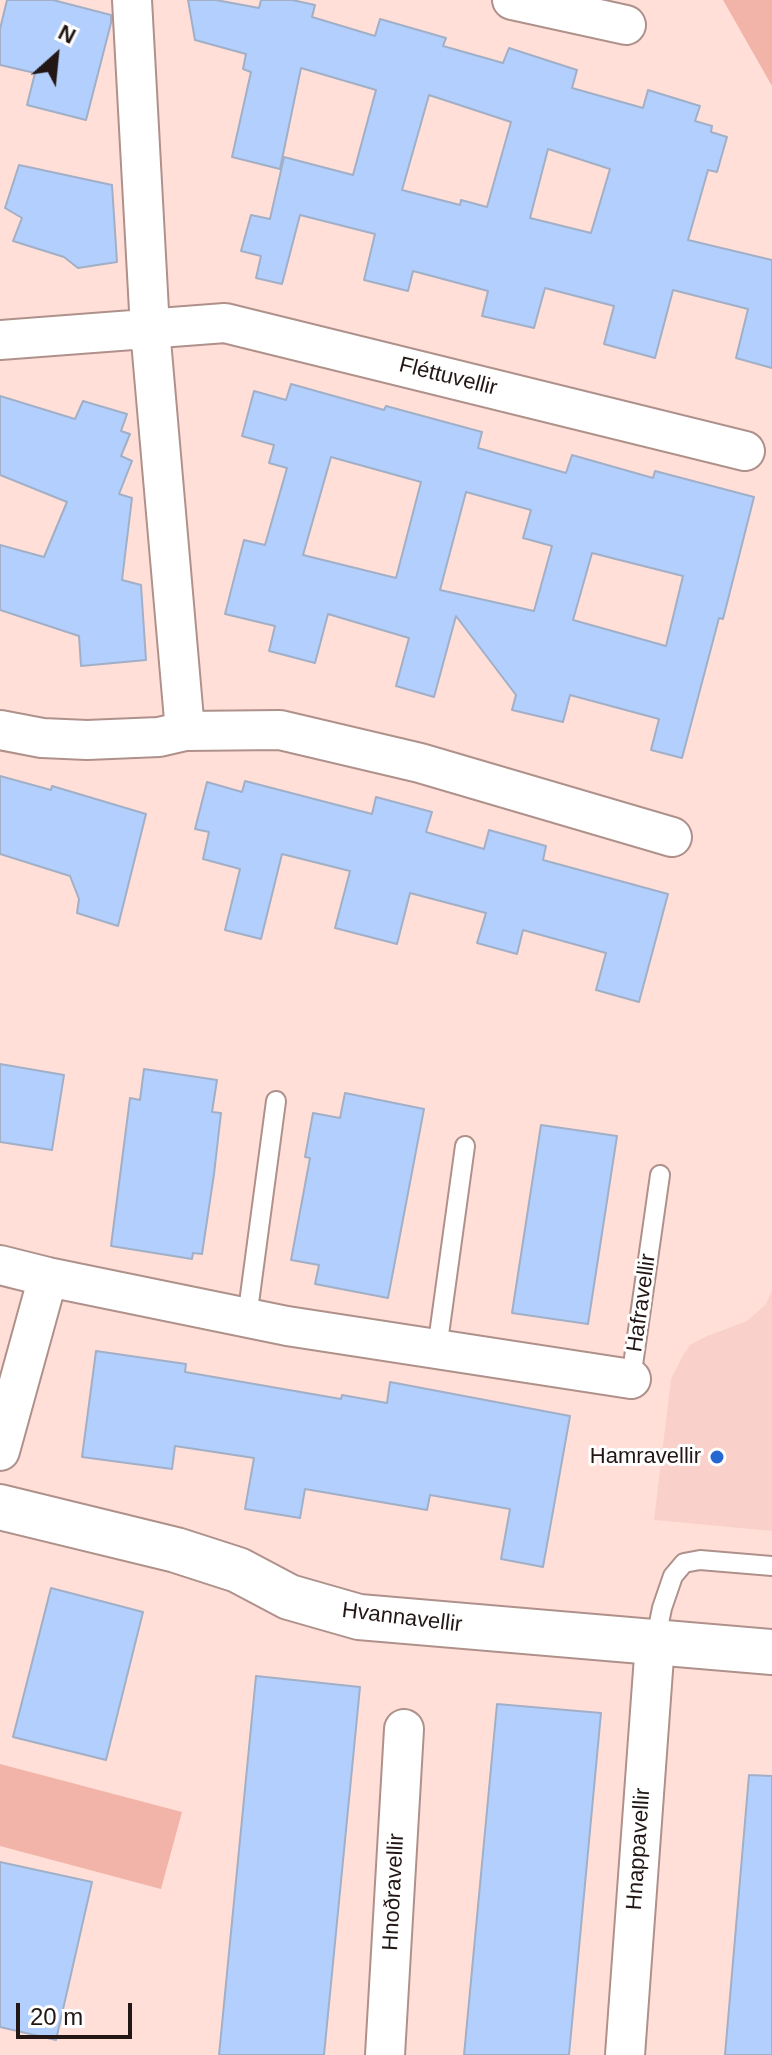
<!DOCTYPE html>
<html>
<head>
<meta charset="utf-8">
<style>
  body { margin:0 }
  #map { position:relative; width:772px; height:2055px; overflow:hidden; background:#ffdfd8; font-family:Arial,sans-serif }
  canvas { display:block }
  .north { position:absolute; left:16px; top:16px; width:80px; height:80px; -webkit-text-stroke:6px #fff; paint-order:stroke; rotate:27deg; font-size:22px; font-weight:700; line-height:32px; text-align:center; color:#221715 }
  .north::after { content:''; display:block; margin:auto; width:28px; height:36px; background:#221715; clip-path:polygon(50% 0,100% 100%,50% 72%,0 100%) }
  .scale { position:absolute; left:16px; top:2003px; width:116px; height:36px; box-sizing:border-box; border:4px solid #221715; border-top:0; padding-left:10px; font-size:24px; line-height:28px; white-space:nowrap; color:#221715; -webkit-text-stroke:6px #fff; paint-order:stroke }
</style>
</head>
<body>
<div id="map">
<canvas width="772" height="2055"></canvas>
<div class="north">N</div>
<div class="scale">20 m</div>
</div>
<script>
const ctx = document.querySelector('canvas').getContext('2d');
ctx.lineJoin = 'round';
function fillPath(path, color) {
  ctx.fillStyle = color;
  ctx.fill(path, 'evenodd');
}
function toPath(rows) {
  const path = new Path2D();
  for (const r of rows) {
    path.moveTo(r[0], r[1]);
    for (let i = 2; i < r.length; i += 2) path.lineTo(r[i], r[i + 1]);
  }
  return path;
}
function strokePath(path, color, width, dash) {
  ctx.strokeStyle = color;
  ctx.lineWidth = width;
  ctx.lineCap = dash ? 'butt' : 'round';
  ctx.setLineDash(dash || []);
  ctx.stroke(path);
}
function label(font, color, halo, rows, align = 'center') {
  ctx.font = font + ' Arial,sans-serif';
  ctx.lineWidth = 6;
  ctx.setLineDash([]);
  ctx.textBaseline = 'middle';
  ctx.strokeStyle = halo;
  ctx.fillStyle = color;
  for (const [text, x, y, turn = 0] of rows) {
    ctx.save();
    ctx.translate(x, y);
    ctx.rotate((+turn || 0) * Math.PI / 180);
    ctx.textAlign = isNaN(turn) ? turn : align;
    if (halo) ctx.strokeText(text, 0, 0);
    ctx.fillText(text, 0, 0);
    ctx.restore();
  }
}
const built = toPath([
  [772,1291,772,1531,654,1520,671,1379,683,1355,690,1345,707,1336,747,1321,765,1305]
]);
const green = toPath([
  [723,0,772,0,772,86],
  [0,1764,182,1812,161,1889,0,1846]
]);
const building = toPath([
  [7,0,53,0,111,15,111,23,86,120,27,105,35,73,0,65,0,29,7,0],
  [188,0,216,0,259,8,261,0,292,0,315,5,312,17,375,36,380,19,446,38,443,46,503,63,509,48,577,70,572,88,643,108,648,90,700,106,695,121,712,126,711,132,727,137,717,172,708,170,688,240,772,260,772,368,736,358,748,309,673,290,655,358,604,344,614,306,545,288,534,328,482,316,488,291,413,271,408,291,364,280,375,234,300,215,282,284,256,278,261,256,241,251,251,215,270,219,284,157,353,175,376,90,301,68,280,169,232,157,251,72,243,69,246,54,195,40,188,0],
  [429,95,511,122,487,207,461,200,460,205,402,190,429,95],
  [548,149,610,169,591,233,530,218,548,149],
  [19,165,112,185,117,262,78,268,64,257,13,241,22,218,5,208,19,165],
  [291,384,384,410,386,406,482,432,478,448,566,473,572,455,653,478,655,471,754,497,723,619,719,618,682,758,651,750,659,719,570,695,563,722,512,710,516,695,456,616,434,697,396,686,409,638,328,614,315,663,269,651,275,626,225,614,244,540,265,545,287,468,269,463,274,445,242,436,254,391,286,400,291,384],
  [331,457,421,482,396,578,303,555,331,457],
  [466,492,531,510,523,538,552,546,534,611,440,590,466,492],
  [592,553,683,576,666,646,573,620,592,553],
  [0,396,75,419,83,401,127,414,121,431,130,434,121,456,132,461,119,494,132,498,122,580,141,585,146,660,81,666,79,636,0,610,0,545,44,557,67,502,0,475,0,396],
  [0,776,51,790,52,786,146,814,118,926,77,913,79,899,70,876,0,854,0,776],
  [245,781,372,814,376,797,432,812,426,832,484,849,489,830,546,846,543,860,668,894,639,1002,596,990,606,953,523,930,517,954,477,943,486,913,410,893,397,944,335,928,350,871,282,854,261,939,225,930,240,869,203,859,209,832,195,829,207,782,242,792,245,781],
  [0,1064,64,1075,52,1150,0,1142,0,1064],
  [144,1069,217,1080,212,1112,221,1113,214,1174,202,1254,193,1253,192,1259,111,1246,130,1098,140,1100,144,1069],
  [345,1093,424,1109,388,1298,315,1284,319,1265,291,1260,310,1158,305,1157,313,1113,340,1118,345,1093],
  [541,1125,617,1136,588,1324,512,1313,541,1125],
  [96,1351,186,1364,185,1372,341,1399,342,1395,387,1403,390,1382,570,1416,543,1567,501,1559,510,1509,430,1495,427,1510,305,1489,300,1518,245,1509,254,1458,175,1446,172,1469,82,1457,96,1351],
  [51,1588,143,1612,106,1760,13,1737,51,1588],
  [256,1676,360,1687,324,2055,219,2055,256,1676],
  [497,1704,601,1713,569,2055,464,2055,497,1704],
  [749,1775,772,1776,772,2055,725,2055,749,1775],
  [0,1862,92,1882,56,2040,0,2027,0,1862]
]);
const lane = toPath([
  [247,1318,276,1101],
  [437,1349,465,1146],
  [631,1379,660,1175],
  [655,1643,662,1608,673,1576,684,1563,700,1560,772,1566]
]);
const street = toPath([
  [132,0,150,329,185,731],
  [512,0,626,25],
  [0,340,225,323,745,451],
  [0,730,42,738,87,740,159,737,185,731,280,730,420,763,672,837],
  [0,1265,48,1277,287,1326,631,1379],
  [0,1451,48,1277],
  [385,2055,404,1729],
  [625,2055,655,1643]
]);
const secondary = toPath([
  [0,1507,176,1550,238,1570,289,1597,359,1617,772,1652]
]);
const markers = [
  [717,1457,8,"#2767d3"]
];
const streetNames = [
  ["Fléttuvellir",448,377,14],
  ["Hafravellir",642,1303,-82],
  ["Hvannavellir",402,1618,7],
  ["Hnappavellir",639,1849,-86],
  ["Hnoðravellir",394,1892,-87]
];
const poiNames = [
  ["Hamravellir",701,1457]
];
fillPath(built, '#fad1ca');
fillPath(green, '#f2b4a9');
fillPath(building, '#b3cffd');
strokePath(building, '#a1afc7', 2);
strokePath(lane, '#af918b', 22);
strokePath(street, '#af918b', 42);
strokePath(secondary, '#af918b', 48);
strokePath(lane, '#fff', 18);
strokePath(street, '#fff', 38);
strokePath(secondary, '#fff', 44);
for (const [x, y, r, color] of markers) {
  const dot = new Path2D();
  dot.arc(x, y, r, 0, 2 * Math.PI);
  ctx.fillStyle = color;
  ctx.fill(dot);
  strokePath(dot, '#fff', 3);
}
label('22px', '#221715', '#fff', streetNames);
label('22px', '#221715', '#fff', poiNames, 'right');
</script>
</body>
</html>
